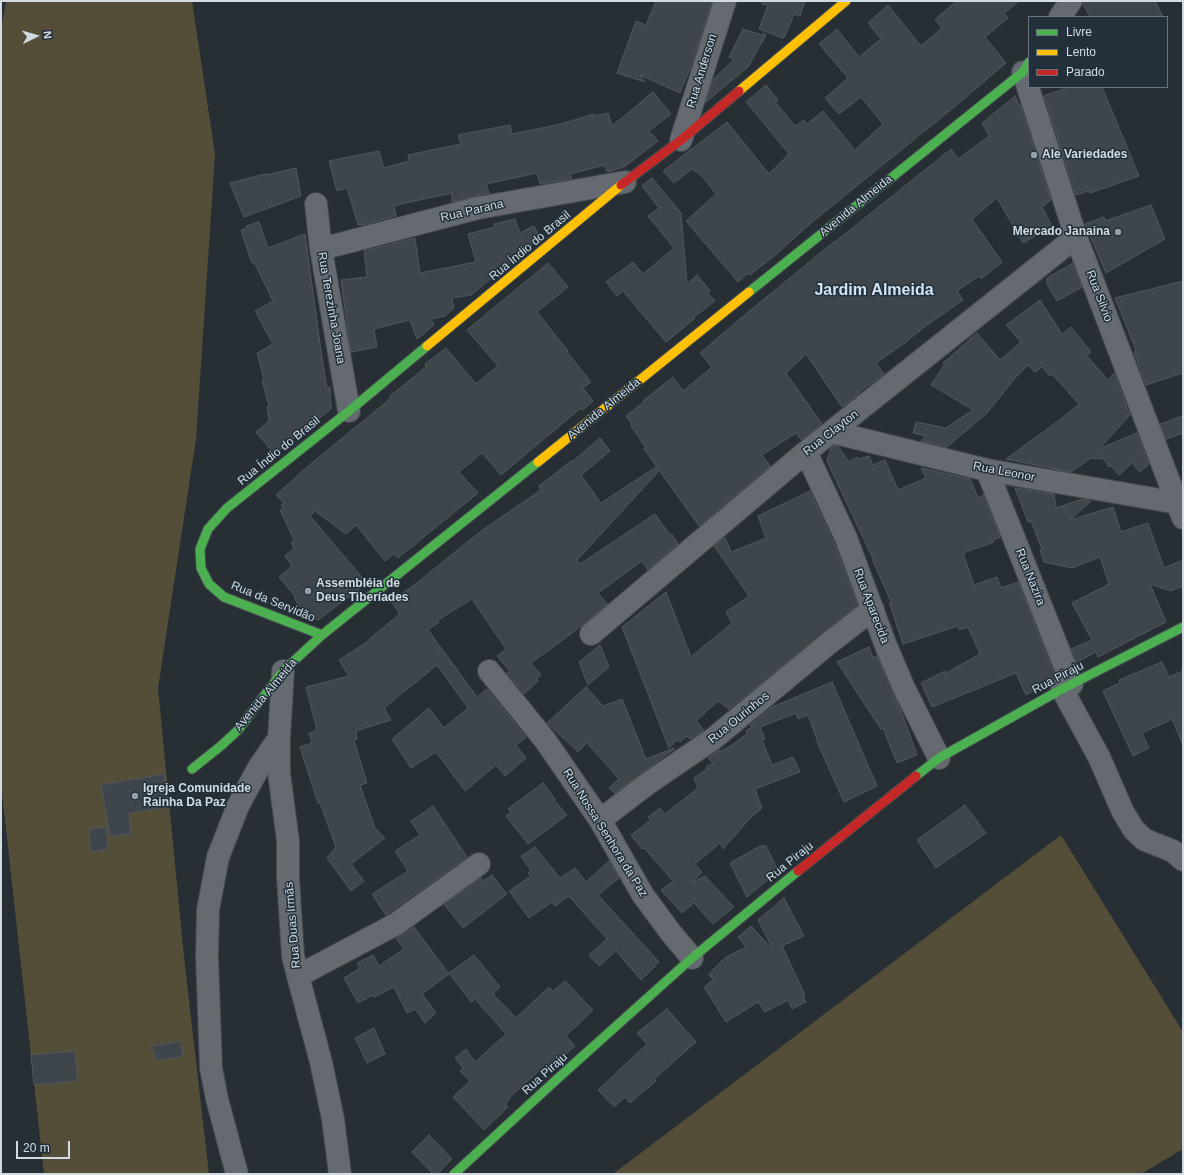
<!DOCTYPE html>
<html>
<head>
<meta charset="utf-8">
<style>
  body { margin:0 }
  #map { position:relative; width:1184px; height:1175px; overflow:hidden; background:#272f35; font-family:Helvetica,sans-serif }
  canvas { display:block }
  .frame { position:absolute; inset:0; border:2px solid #d2dbe2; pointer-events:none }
  .legend { position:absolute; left:1028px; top:16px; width:140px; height:72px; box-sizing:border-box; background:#21303b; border:1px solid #68747e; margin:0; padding:5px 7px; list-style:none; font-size:12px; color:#d2dbe2 }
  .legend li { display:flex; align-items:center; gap:8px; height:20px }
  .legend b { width:20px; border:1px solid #68747e }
  .north { position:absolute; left:16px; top:16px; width:40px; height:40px; -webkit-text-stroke:3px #21303b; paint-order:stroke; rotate:85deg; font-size:11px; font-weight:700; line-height:16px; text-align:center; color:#d2dbe2 }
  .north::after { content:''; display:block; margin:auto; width:14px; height:18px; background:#d2dbe2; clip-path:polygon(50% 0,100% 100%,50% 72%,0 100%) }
  .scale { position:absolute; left:16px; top:1141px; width:54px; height:18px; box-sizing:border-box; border:2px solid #d2dbe2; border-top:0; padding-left:5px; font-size:12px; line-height:14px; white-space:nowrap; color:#d2dbe2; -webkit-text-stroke:3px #21303b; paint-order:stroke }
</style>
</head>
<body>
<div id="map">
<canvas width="1184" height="1175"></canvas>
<div class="frame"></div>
<ul class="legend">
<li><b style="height:5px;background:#4caf50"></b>Livre</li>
<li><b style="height:5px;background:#ffc107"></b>Lento</li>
<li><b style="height:5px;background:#c62828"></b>Parado</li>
</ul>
<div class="north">N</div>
<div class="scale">20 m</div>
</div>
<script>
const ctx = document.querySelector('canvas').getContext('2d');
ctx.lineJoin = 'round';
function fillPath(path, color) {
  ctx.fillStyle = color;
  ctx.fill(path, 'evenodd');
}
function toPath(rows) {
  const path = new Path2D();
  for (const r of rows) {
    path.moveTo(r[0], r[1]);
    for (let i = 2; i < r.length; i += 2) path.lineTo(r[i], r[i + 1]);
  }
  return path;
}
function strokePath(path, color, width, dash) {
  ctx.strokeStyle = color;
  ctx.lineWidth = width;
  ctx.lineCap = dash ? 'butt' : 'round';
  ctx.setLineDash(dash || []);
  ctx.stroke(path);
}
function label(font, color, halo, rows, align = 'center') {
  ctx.font = font + ' Helvetica,sans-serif';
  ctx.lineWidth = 3;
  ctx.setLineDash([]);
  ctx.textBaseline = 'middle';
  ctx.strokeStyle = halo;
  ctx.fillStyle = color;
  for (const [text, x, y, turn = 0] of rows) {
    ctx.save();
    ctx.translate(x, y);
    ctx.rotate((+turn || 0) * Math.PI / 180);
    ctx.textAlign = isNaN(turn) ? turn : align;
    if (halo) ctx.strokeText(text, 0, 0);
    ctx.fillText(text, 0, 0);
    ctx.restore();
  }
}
const green = toPath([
  [6,1,192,1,215,154,196,439,158,688,184,957,209,1174,44,1174,1,783,1,30],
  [1061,835,1183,1032,1183,1149,1141,1174,613,1174]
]);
const building = toPath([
  [656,1,712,1,693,61,680,93,640,75,645,82,617,73,636,21,646,25,656,1],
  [762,1,805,1,800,16,794,14,785,36,783,38,759,29,768,5,762,4,762,1],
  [957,1,1019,1,1004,13,1008,18,985,37,1006,63,953,108,811,223,774,256,750,275,748,273,738,282,686,221,716,194,702,176,692,169,674,183,663,171,727,122,769,174,789,154,746,102,766,85,778,100,775,102,795,126,804,120,807,124,823,111,855,150,883,124,861,97,839,114,825,98,848,78,819,44,837,29,859,57,881,39,868,23,888,5,921,46,942,28,935,19,957,1],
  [1083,1,1155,1,1163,17,1090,17,1083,4,1083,1],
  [743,29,762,35,764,33,766,35,748,67,706,102,713,79,734,60,729,57,743,29],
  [1069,87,1102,87,1139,176,1090,193,1088,191,1076,195,1044,96,1069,87],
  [653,92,671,114,649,131,658,141,624,167,607,172,605,165,570,174,572,179,540,184,537,173,486,184,489,193,452,202,452,193,410,202,394,206,396,216,362,225,361,224,358,225,347,188,337,191,329,161,379,151,384,168,409,161,408,155,461,144,458,135,510,125,512,134,561,124,594,114,595,116,608,113,612,126,653,92],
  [1015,96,1019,105,1020,104,1051,200,1042,207,1052,226,1023,243,997,198,972,219,1002,262,981,279,979,276,957,291,963,300,920,330,920,331,909,339,909,340,876,363,884,374,859,392,860,393,858,394,842,407,806,354,786,373,822,424,801,440,796,433,762,455,770,466,699,526,644,449,646,448,631,426,632,425,626,416,644,402,643,401,673,377,683,391,712,367,700,353,741,318,835,241,835,242,951,149,958,159,989,136,982,123,1015,96],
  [296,168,301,196,244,217,230,183,265,174,266,175,296,168],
  [652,178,681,213,687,284,697,275,710,291,708,293,715,301,694,317,695,318,687,325,666,342,623,291,617,296,606,282,633,262,643,274,674,248,648,216,659,208,642,186,652,178],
  [1151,205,1165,239,1106,273,1085,224,1104,217,1105,221,1151,205],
  [515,219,520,233,534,226,540,238,532,243,533,244,471,295,452,298,454,308,445,316,431,319,434,325,417,339,410,320,374,329,377,347,351,352,341,280,367,277,364,251,415,238,420,273,476,262,468,234,495,227,494,224,515,219],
  [259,222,268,248,305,234,322,358,327,389,330,387,331,409,274,454,256,432,269,421,269,419,267,407,269,406,262,381,264,380,257,353,273,344,255,311,273,301,254,262,252,263,241,230,247,228,246,226,259,222],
  [548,263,568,287,537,312,568,351,567,352,591,382,583,388,593,401,583,410,581,408,501,475,482,453,459,472,478,493,398,558,394,554,385,561,356,525,346,534,315,511,310,516,367,583,318,620,309,616,295,600,295,596,279,577,292,566,285,556,294,548,291,543,294,540,280,510,284,508,281,505,284,503,276,495,307,467,390,399,390,396,426,367,425,364,446,348,476,384,498,366,467,330,548,263],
  [1073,263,1082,287,1057,301,1047,284,1047,278,1073,263],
  [1183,281,1183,373,1146,385,1134,352,1136,350,1115,298,1183,281],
  [1040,300,1062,334,1071,327,1091,352,1087,356,1108,380,1114,373,1130,415,1099,449,1137,433,1149,464,1140,472,1132,463,1119,475,1111,466,1109,467,1104,459,1091,458,1071,472,1006,459,1061,419,1079,404,1052,374,1050,376,1042,367,1035,372,1028,365,1015,378,988,412,947,447,921,441,926,436,913,433,916,422,946,428,973,410,931,385,945,364,943,363,977,333,1000,360,1021,342,1006,325,1040,300],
  [1183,416,1183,433,1166,439,1160,424,1183,416],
  [600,438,610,451,581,475,601,503,656,467,659,471,577,560,580,564,655,514,670,535,672,534,678,544,648,570,642,561,598,593,607,604,583,625,531,663,541,675,536,680,538,681,524,694,507,673,510,671,497,656,506,649,472,599,438,620,439,622,428,630,441,648,436,652,437,653,442,649,477,697,487,689,526,737,516,745,526,758,505,776,496,765,465,791,436,752,411,768,392,739,429,708,444,728,468,708,437,665,384,708,391,720,356,731,357,739,354,740,367,783,360,785,375,828,385,838,351,864,364,881,351,891,327,858,336,847,320,803,318,803,300,747,312,743,309,733,317,730,306,687,349,676,339,660,370,640,369,639,400,614,391,601,413,586,481,531,541,490,539,486,571,461,572,462,600,438],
  [834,445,838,446,849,462,857,457,858,459,869,456,873,465,885,460,898,490,926,478,921,468,970,479,978,498,984,495,1000,537,993,540,994,542,963,553,974,585,997,577,1001,588,1018,582,1056,678,1026,695,1016,673,932,707,921,683,945,671,946,673,980,654,968,627,959,630,958,626,903,644,889,602,892,604,872,559,873,559,827,461,831,448,834,445],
  [1015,488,1054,494,1056,508,1083,499,1091,501,1070,520,1113,507,1121,532,1148,523,1164,568,1183,560,1183,586,1171,591,1150,584,1166,622,1098,657,1096,652,1077,662,1071,649,1092,640,1072,603,1109,584,1100,557,1072,568,1044,562,1040,550,1042,549,1031,521,1028,522,1015,488],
  [810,491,834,543,858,605,729,709,718,701,696,721,704,730,690,739,687,736,680,742,677,740,669,748,622,627,666,592,691,657,732,623,726,612,749,596,714,546,725,537,731,552,766,538,758,516,810,491],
  [600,645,609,667,588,685,579,662,600,645],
  [869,647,873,658,877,656,901,711,917,755,897,763,883,728,881,729,837,662,869,647],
  [1162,662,1169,677,1183,671,1183,745,1172,719,1142,733,1149,748,1133,756,1103,691,1120,683,1119,680,1162,662],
  [832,682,877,786,844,802,817,742,818,742,808,715,798,719,796,713,760,727,765,739,762,740,772,765,793,757,800,772,755,789,762,808,751,817,723,849,720,843,695,864,702,872,692,883,705,876,734,907,713,924,694,903,682,913,661,890,673,881,644,848,642,849,631,835,651,820,648,817,660,808,665,814,698,788,694,778,707,769,706,767,713,763,708,758,719,750,720,752,732,745,747,734,746,731,752,727,750,725,772,707,832,682],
  [586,687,603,706,622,699,646,759,674,748,674,749,615,793,609,788,619,779,587,743,578,752,547,723,586,687],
  [164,774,169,807,129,813,131,834,110,836,101,785,164,774],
  [543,783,555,799,554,800,567,815,528,844,506,816,511,812,508,809,543,783],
  [965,805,986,833,936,868,917,840,965,805],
  [433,806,467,857,386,915,372,894,408,871,395,851,420,835,411,821,433,806],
  [106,827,108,849,91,852,89,829,106,827],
  [760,846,766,846,778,871,747,897,730,863,760,846],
  [535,847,560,878,575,868,586,882,609,861,619,878,598,895,659,962,641,980,616,951,599,966,589,955,607,939,569,896,555,906,552,902,529,918,509,891,531,876,528,873,531,871,521,856,535,847],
  [492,875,507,894,463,928,444,904,481,878,483,881,492,875],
  [784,898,804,936,782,946,805,995,803,996,806,1002,792,1009,788,1000,765,1012,758,1002,726,1022,704,987,713,980,709,974,726,957,746,947,738,937,751,926,771,948,772,947,758,920,784,898],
  [414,927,449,974,422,994,436,1013,425,1023,415,1009,407,1013,394,987,374,997,373,995,358,1003,344,978,360,968,357,963,373,955,379,966,404,949,396,938,414,927],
  [474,955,500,987,493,994,516,1018,549,987,553,991,565,981,593,1010,566,1036,575,1046,545,1073,541,1069,509,1098,510,1099,505,1104,508,1107,484,1130,453,1097,470,1081,460,1071,463,1068,455,1058,466,1049,475,1062,506,1034,475,999,471,1002,449,973,474,955],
  [667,1009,696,1042,654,1079,656,1081,630,1103,625,1097,614,1107,598,1090,647,1044,637,1033,667,1009],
  [374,1028,385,1054,367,1063,355,1038,374,1028],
  [181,1041,183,1055,179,1057,157,1060,151,1046,181,1041],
  [75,1051,78,1081,34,1085,31,1055,75,1051],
  [429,1135,452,1159,437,1174,433,1174,412,1152,429,1135]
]);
const street = toPath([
  [1060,17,1071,1],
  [1023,72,1076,237,1183,518],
  [681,140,725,1],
  [316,204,321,249,349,411],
  [321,249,478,208,625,182],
  [832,432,987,470,1178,503],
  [806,452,846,538,886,646,904,688,939,758],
  [987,470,1072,684],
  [591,634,806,452,1076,237],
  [283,671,279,738,279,773,288,841,288,878,293,956,298,976,321,1062,333,1119,340,1174],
  [489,671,545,740,600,820,643,895,671,933,692,958],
  [1062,689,1099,757,1123,812,1134,830,1145,840,1173,851,1183,860],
  [600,820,650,782,713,739,828,644,873,609],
  [298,976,396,924,479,864],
  [237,1174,217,1099,211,1068,207,957,208,910,218,857,238,806,259,767,279,738]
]);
const fast = toPath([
  [749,292,1023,72,1029,62],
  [322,635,224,597,209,584,201,568,200,549,208,529,227,508,349,411,427,346],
  [192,769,222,745,238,730,283,671,322,635,538,462],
  [916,776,939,758,1062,689,1183,627],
  [454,1174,556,1080,692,958,798,871]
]);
const slow = toPath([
  [739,91,846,1],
  [427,346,621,185],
  [538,462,749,292]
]);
const jam = toPath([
  [621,185,681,140,739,91],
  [798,871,916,776]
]);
const markers = [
  [1034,155,4,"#969fa5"],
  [1118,232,4,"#969fa5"],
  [308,591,4,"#969fa5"],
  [135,796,4,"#969fa5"]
];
const streetNames = [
  ["Rua Anderson",702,71,-73],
  ["Avenida Almeida",856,206,-39],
  ["Rua Parana",472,211,-13],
  ["Rua Índio do Brasil",530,246,-40],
  ["Rua Silvio",1099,296,69],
  ["Rua Terezinha Joana",331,308,80],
  ["Avenida Almeida",604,409,-39],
  ["Rua Clayton",831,433,-38],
  ["Rua Índio do Brasil",279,451,-39],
  ["Rua Leonor",1004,472,11],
  ["Rua Nazira",1030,577,68],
  ["Rua da Servidão",273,602,22],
  ["Rua Aparecida",871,606,69],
  ["Rua Piraju",1058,678,-28],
  ["Avenida Almeida",266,695,-50],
  ["Rua Ourinhos",739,718,-39],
  ["Rua Nossa Senhora da Paz",605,833,58],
  ["Rua Piraju",790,862,-39],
  ["Rua Duas Irmãs",293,925,-95],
  ["Rua Piraju",545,1074,-42]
];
const poiNames = [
  ["Ale Variedades",1042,155],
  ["Mercado Janaina",1110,232,"right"],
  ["Assembléia de",316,584],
  ["Deus Tiberíades",316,598],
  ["Igreja Comunidade",143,789],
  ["Rainha Da Paz",143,803]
];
const districtNames = [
  ["Jardim Almeida",874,291]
];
fillPath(green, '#544e39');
fillPath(building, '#3e454b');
strokePath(building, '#50575d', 1);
strokePath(street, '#434b4f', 24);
strokePath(fast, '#434b4f', 11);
strokePath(slow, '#434b4f', 11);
strokePath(jam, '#434b4f', 11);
strokePath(street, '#646a70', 22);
strokePath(fast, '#4caf50', 9);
strokePath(slow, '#ffc107', 9);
strokePath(jam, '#c62828', 9);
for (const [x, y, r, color] of markers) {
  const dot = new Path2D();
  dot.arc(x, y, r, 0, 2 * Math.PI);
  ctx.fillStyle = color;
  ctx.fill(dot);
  strokePath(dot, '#21303b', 1.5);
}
label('12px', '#d2dbe2', '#21303b', streetNames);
label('bold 12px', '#d2dbe2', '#21303b', poiNames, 'left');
label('bold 16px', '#d1e3f2', '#21303b', districtNames);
</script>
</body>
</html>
